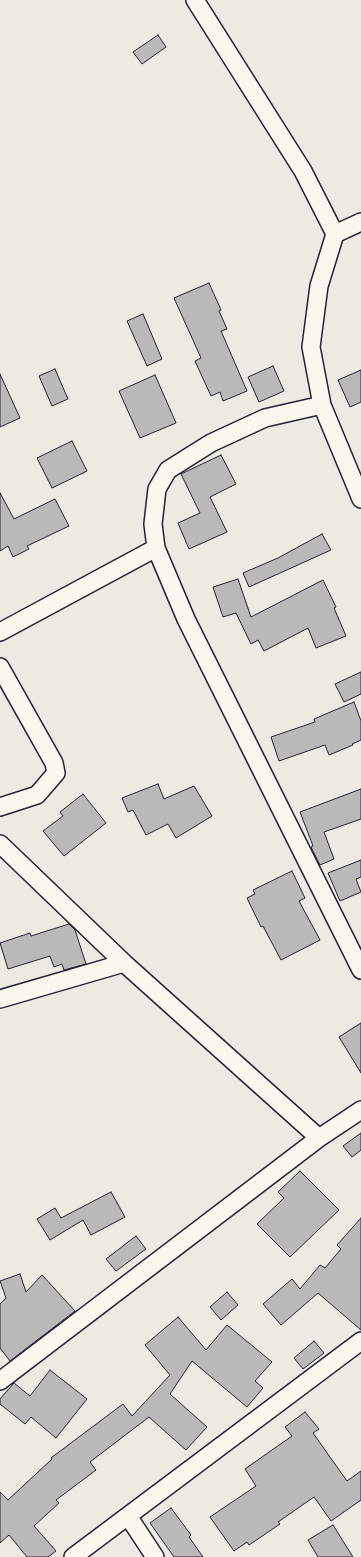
<!DOCTYPE html>
<html>
<head>
<meta charset="utf-8">
<style>
  body { margin:0 }
  canvas { display:block; background:#eeeae2 }
</style>
</head>
<body>
<canvas width="361" height="1557"></canvas>
<script>
const ctx = document.querySelector('canvas').getContext('2d');
ctx.lineJoin = 'round';
function fillPath(path, color) {
  ctx.fillStyle = color;
  ctx.fill(path, 'evenodd');
}
function toPath(rows) {
  const path = new Path2D();
  for (const r of rows) {
    path.moveTo(r[0], r[1]);
    for (let i = 2; i < r.length; i += 2) path.lineTo(r[i], r[i + 1]);
  }
  return path;
}
function strokePath(path, color, width, dash) {
  ctx.strokeStyle = color;
  ctx.lineWidth = width;
  ctx.lineCap = dash ? 'butt' : 'round';
  ctx.setLineDash(dash || []);
  ctx.stroke(path);
}
const building = toPath([
  [158,35,166,47,142,64,133,52,158,35],
  [209,283,221,310,219,311,227,329,221,331,247,391,223,401,220,392,211,396,195,361,201,358,174,298,209,283],
  [143,314,162,359,147,366,127,321,143,314],
  [273,366,284,391,259,402,248,377,273,366],
  [55,369,68,399,52,406,39,376,55,369],
  [361,370,361,402,350,407,338,380,361,370],
  [0,374,20,418,0,427,0,374],
  [155,375,176,423,140,438,119,391,155,375],
  [72,441,87,471,52,488,37,458,72,441],
  [221,455,236,484,210,497,227,532,189,549,178,523,200,513,181,474,221,455],
  [0,493,14,519,55,499,69,526,27,546,29,549,13,557,8,546,0,551,0,493],
  [322,534,331,550,249,587,243,573,278,558,322,534],
  [238,579,251,617,323,580,336,607,334,608,346,636,316,648,308,628,264,651,258,640,251,644,236,613,223,617,213,587,238,579],
  [361,672,361,694,344,702,335,684,361,672],
  [354,702,361,721,361,740,352,744,353,745,329,755,325,745,279,761,271,737,315,722,314,719,354,702],
  [158,784,164,799,194,786,212,816,176,838,168,824,146,835,133,810,128,812,122,798,158,784],
  [361,789,361,819,324,832,334,859,320,865,311,847,313,846,300,812,361,789],
  [83,794,106,823,64,856,43,831,63,816,60,812,83,794],
  [361,860,361,877,356,879,361,892,340,901,328,873,361,860],
  [292,871,305,898,299,901,320,940,281,960,263,926,261,927,247,898,255,894,253,890,292,871],
  [69,924,75,930,86,964,64,970,62,964,54,967,50,956,8,969,0,943,30,933,31,936,69,924],
  [361,1023,361,1073,339,1037,361,1023],
  [361,1133,361,1150,352,1157,343,1146,361,1133],
  [300,1171,339,1210,290,1257,257,1224,284,1198,278,1192,300,1171],
  [111,1192,125,1217,91,1235,83,1220,50,1240,37,1219,55,1208,61,1218,111,1192],
  [361,1218,361,1330,318,1293,281,1325,263,1304,292,1279,300,1289,320,1265,325,1268,341,1249,337,1245,361,1218],
  [136,1236,146,1249,116,1271,106,1259,136,1236],
  [20,1274,26,1292,42,1275,75,1311,10,1361,0,1348,0,1304,6,1298,0,1281,20,1274],
  [227,1292,238,1305,221,1320,210,1307,227,1292],
  [178,1317,206,1350,227,1325,272,1362,255,1381,263,1388,247,1407,192,1361,170,1394,207,1427,186,1450,149,1417,90,1462,96,1470,56,1500,59,1503,34,1526,56,1551,48,1557,27,1557,9,1535,0,1543,0,1492,8,1500,52,1459,51,1458,123,1404,132,1416,170,1375,145,1345,178,1317],
  [314,1341,324,1353,303,1369,294,1358,314,1341],
  [50,1370,87,1399,56,1438,31,1417,25,1424,0,1404,0,1399,14,1383,30,1396,50,1370],
  [305,1412,319,1429,313,1433,347,1481,361,1471,361,1500,331,1521,314,1497,278,1522,280,1524,249,1545,247,1542,234,1551,210,1517,256,1486,245,1469,292,1436,285,1427,305,1412],
  [171,1508,191,1535,189,1537,203,1557,174,1557,150,1523,171,1508],
  [333,1525,353,1557,318,1557,308,1540,333,1525]
]);
const minor = toPath([
  [195,0,303,171,335,234,319,286,311,347,322,405,361,499],
  [335,234,361,222],
  [322,405,265,418,211,443,168,470,157,489,153,524,156,548,186,619,361,970],
  [0,632,156,548],
  [0,667,54,763,56,773,37,795,0,807],
  [0,844,124,963,319,1138],
  [0,999,124,963],
  [0,1381,319,1138,361,1110],
  [128,1516,155,1557],
  [73,1557,361,1341]
]);
fillPath(building, '#bcb8b8');
strokePath(building, '#22223b', 1);
strokePath(minor, '#22223b', 20);
strokePath(minor, '#fbf7ec', 17);
</script>
</body>
</html>
